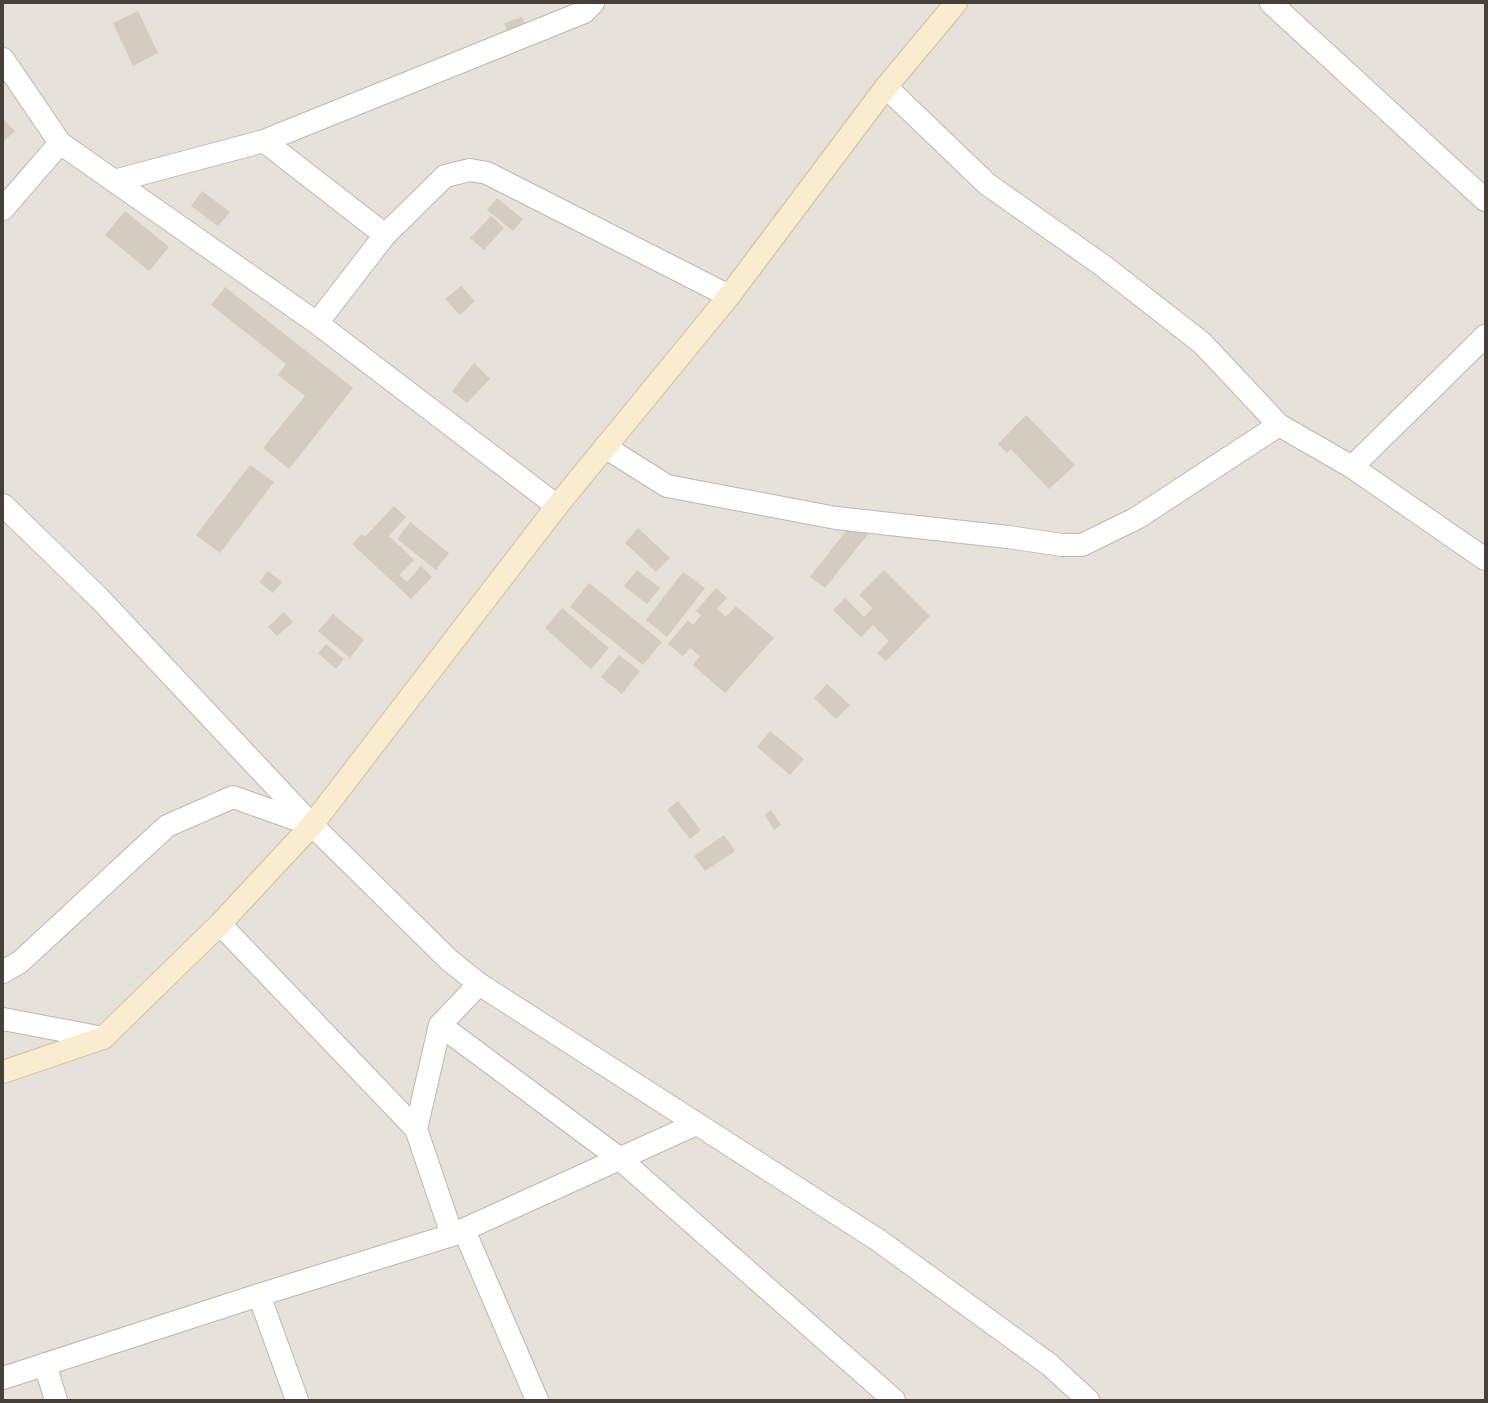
<!DOCTYPE html>
<html>
<head>
<meta charset="utf-8">
<style>
  body { margin:0 }
  #map { position:relative; width:1488px; height:1403px; overflow:hidden; background:#f4f0ea; font-family:Arial,sans-serif }
  canvas { display:block }
  .frame { position:absolute; inset:0; border:4px solid #474039; pointer-events:none }
</style>
</head>
<body>
<div id="map">
<canvas width="1488" height="1403"></canvas>
<div class="frame"></div>
</div>
<script>
const ctx = document.querySelector('canvas').getContext('2d');
ctx.lineJoin = 'round';
function fillPath(path, color) {
  ctx.fillStyle = color;
  ctx.fill(path, 'evenodd');
}
function toPath(rows) {
  const path = new Path2D();
  for (const r of rows) {
    path.moveTo(r[0], r[1]);
    for (let i = 2; i < r.length; i += 2) path.lineTo(r[i], r[i + 1]);
  }
  return path;
}
function strokePath(path, color, width, dash) {
  ctx.strokeStyle = color;
  ctx.lineWidth = width;
  ctx.lineCap = dash ? 'butt' : 'round';
  ctx.setLineDash(dash || []);
  ctx.stroke(path);
}
const residential = toPath([
  [3,3,1485,3,1485,1400,3,1400]
]);
const building = toPath([
  [138,11,158,53,133,66,113,23],
  [522,17,527,32,510,39,504,23],
  [3,119,15,131,3,142],
  [202,191,230,212,218,226,191,206],
  [497,198,523,219,513,231,487,210],
  [125,211,169,247,149,271,105,235],
  [491,216,504,228,484,250,470,238],
  [461,286,475,301,460,315,445,299],
  [225,287,353,388,289,469,263,448,305,396,278,375,286,364,211,305],
  [474,363,490,379,467,403,452,391],
  [1026,415,1075,465,1049,489,1011,449,1007,453,998,444],
  [250,465,274,482,220,553,196,535],
  [394,506,406,517,389,536,414,560,399,575,407,582,421,566,432,577,411,599,352,544,362,534,365,537],
  [410,522,449,553,436,570,397,539],
  [853,522,868,534,825,588,810,577],
  [638,528,670,558,656,572,625,543],
  [637,570,660,588,647,604,624,586],
  [884,570,930,616,886,661,877,653,889,641,873,625,861,637,833,610,845,598,864,617,873,608,859,595],
  [268,571,282,582,273,593,259,582],
  [683,572,705,588,667,637,646,620],
  [589,583,662,642,643,665,570,607],
  [716,588,727,598,717,609,726,617,736,606,774,638,725,693,693,665,700,656,690,648,683,656,668,644,688,620,693,625,701,615,696,611],
  [562,608,609,648,591,669,545,628],
  [284,612,293,622,277,636,268,627],
  [333,614,364,640,350,658,318,631],
  [326,644,344,659,336,669,318,653],
  [619,655,640,671,622,694,601,677],
  [827,684,850,705,836,719,814,698],
  [770,731,804,759,790,775,757,747],
  [678,801,701,830,690,839,667,810],
  [771,810,781,825,774,830,765,815],
  [724,835,735,851,705,871,694,856]
]);
const minor = toPath([
  [1271,3,1485,200],
  [3,59,60,143,317,323,557,506],
  [886,87,987,184,1102,265,1202,343,1279,425,1352,467,1485,559],
  [264,141,385,235],
  [114,181,264,141,584,12,593,3],
  [3,209,60,143],
  [317,323,385,235,445,176,470,170,487,173,729,296],
  [605,447,667,486,836,518,1008,537,1062,545,1082,545,1137,518,1279,425],
  [1352,467,1485,336],
  [220,924,416,1129,452,1235],
  [3,972,20,962,167,826,233,797,312,825],
  [3,1019,103,1038],
  [440,1025,620,1159,894,1400],
  [416,1129,440,1025,479,984],
  [464,1230,537,1400],
  [259,1295,297,1400],
  [45,1364,56,1400],
  [3,1378,259,1295,452,1235,696,1124]
]);
const tertiary = toPath([
  [3,505,99,598,312,825,449,960,479,984,878,1240,1050,1365,1088,1400]
]);
const secondary = toPath([
  [3,1072,103,1038,220,924,312,825,557,506,729,296,886,87,956,3]
]);
fillPath(residential, '#e7e2d9');
fillPath(building, '#d4cbc1');
strokePath(minor, '#beb7ad', 24);
strokePath(tertiary, '#beb7ad', 24);
strokePath(secondary, '#cfbf9e', 24);
strokePath(minor, '#fff', 22);
strokePath(tertiary, '#fff', 22);
strokePath(secondary, '#faecce', 22);
</script>
</body>
</html>
